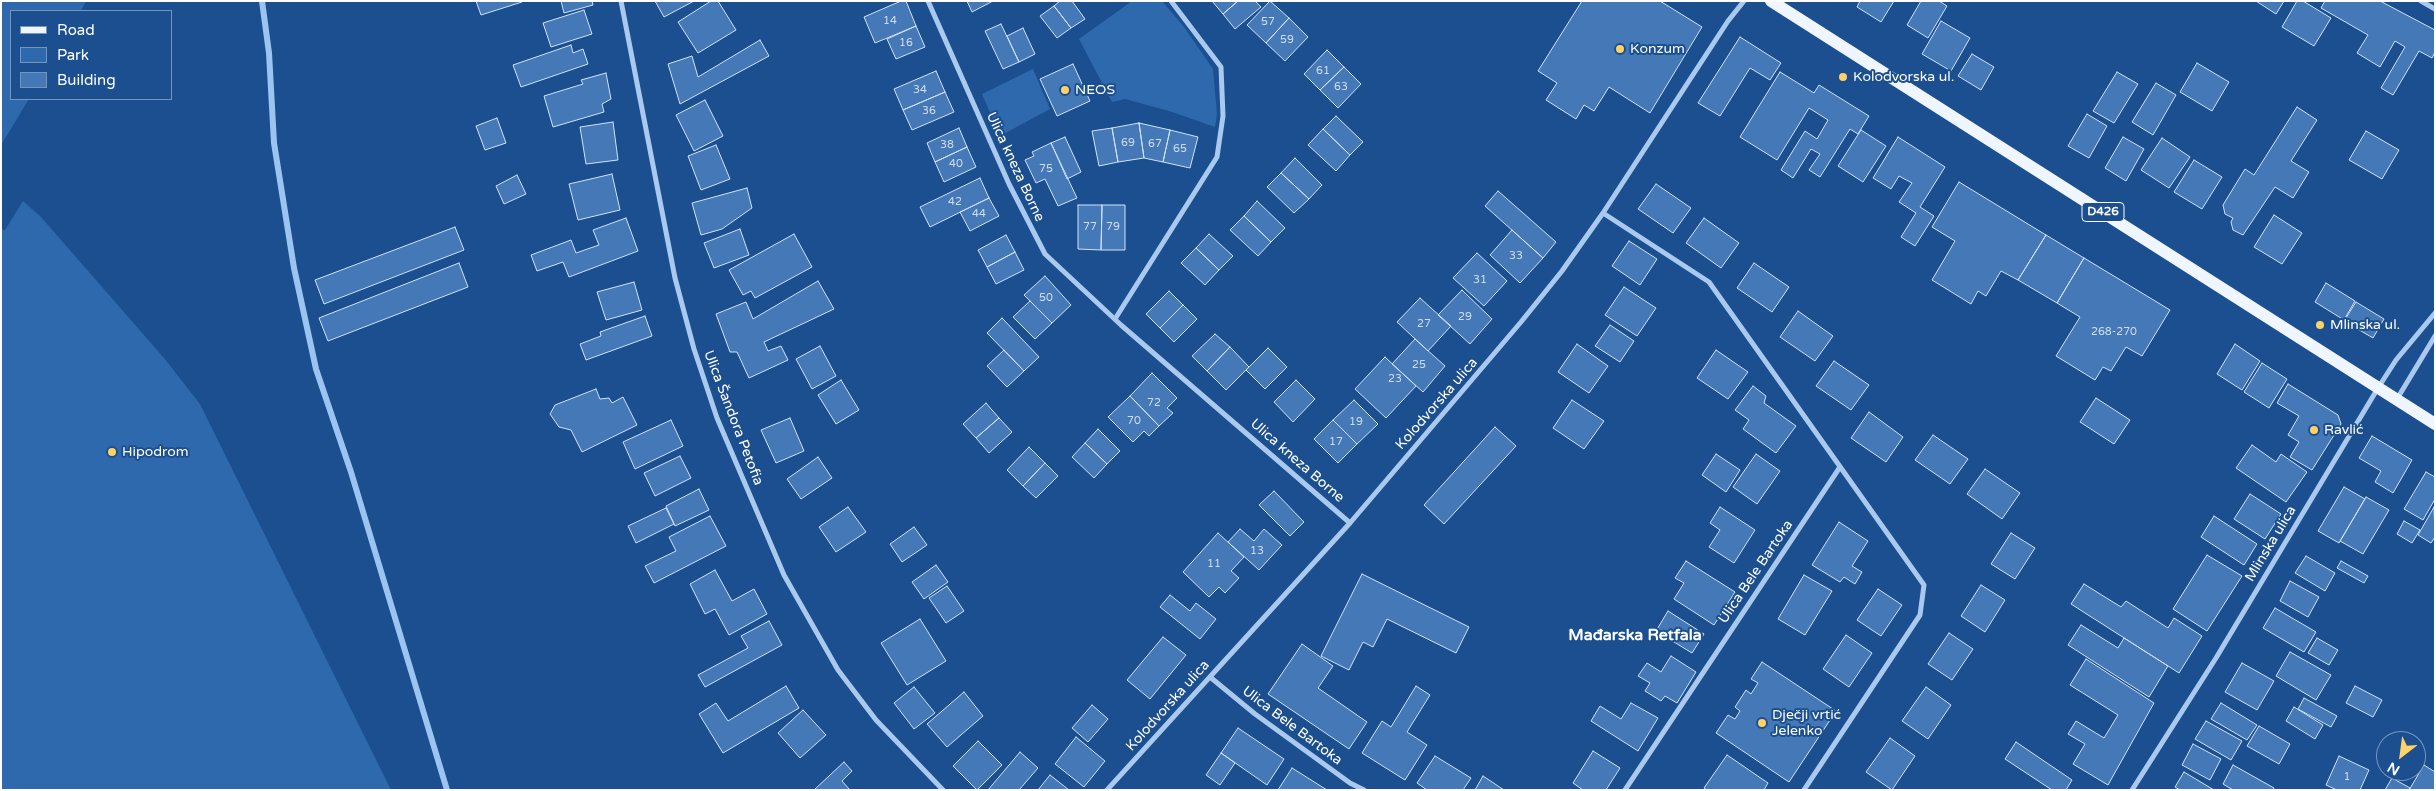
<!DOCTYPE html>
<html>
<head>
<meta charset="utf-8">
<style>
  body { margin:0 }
  #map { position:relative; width:2436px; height:791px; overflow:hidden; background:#1b4f8f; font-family:"Varela Round",sans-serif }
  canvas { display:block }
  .frame { position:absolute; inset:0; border:2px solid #fff; pointer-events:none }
  .legend { position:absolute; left:10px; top:10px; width:162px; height:90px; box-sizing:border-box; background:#1b4f8f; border:1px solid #7695bc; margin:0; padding:6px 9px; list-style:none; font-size:15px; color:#fff }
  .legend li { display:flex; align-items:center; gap:10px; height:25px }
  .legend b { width:25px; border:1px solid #7695bc }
  .north { position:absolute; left:2376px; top:731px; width:50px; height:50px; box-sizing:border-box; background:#1b4f8f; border:1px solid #7695bc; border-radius:50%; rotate:210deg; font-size:14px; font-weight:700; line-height:20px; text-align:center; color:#fff }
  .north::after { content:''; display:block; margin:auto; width:18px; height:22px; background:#ffd166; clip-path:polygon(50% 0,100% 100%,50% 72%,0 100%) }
</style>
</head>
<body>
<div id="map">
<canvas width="2436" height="791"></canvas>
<div class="frame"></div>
<ul class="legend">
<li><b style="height:6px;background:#f0f6ff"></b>Road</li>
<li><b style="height:14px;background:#2e69ad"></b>Park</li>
<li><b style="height:14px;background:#4478b7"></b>Building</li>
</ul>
<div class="north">N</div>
</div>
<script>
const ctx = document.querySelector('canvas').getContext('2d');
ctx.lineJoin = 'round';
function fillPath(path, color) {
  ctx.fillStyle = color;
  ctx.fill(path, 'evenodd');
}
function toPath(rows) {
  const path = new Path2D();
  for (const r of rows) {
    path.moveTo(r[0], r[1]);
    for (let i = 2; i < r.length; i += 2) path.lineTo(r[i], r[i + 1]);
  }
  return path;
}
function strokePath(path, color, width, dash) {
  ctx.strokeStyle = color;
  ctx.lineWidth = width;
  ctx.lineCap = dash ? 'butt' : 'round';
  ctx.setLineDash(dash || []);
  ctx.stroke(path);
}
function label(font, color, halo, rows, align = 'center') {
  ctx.font = font + ' "Varela Round",sans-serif';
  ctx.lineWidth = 4;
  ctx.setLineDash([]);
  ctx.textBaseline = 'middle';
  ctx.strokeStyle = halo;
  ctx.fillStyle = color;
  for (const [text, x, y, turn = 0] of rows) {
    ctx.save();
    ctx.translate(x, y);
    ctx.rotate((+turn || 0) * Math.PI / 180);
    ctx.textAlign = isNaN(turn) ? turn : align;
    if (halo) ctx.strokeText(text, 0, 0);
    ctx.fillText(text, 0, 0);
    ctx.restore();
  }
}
const green = toPath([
  [1,1,86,1,81,11,11,11,11,99,29,99,1,145],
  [1132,1,1162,1,1184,27,1213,69,1217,114,1215,127,1169,111,1125,99,1112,102,1079,39],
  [1033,69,1050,109,1000,136,982,94],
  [23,201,41,217,164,358,200,404,391,790,1,790,1,229,5,230]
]);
const stream = toPath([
  [262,1,269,53,274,143,294,268,316,369,351,472,447,790]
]);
const building = toPath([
  [476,1,522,1,522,2,481,15,476,1],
  [561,1,592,1,593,5,564,13,561,1],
  [655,1,694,1,664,17,655,1],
  [711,1,718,1,736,30,698,53,678,22,711,1],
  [901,1,906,1,916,26,875,43,864,17,901,1],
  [967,1,993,1,972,12,967,1],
  [1060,1,1072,1,1085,19,1071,28,1054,6,1060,1],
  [1212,1,1238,1,1223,14,1212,1],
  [1238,1,1255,1,1261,7,1235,29,1223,14,1238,1],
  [1270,1,1289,18,1266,43,1247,25,1270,1],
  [1582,1,1660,1,1702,27,1650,113,1609,87,1594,111,1584,105,1576,119,1546,100,1557,83,1538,71,1582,1],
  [1860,1,1894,1,1881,22,1857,7,1860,1],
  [1921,1,1939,1,1947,6,1928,38,1907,25,1921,1],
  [2256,1,2284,1,2276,14,2256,1],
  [2297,1,2303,1,2331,18,2314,46,2282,27,2297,1],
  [2325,1,2380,1,2435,30,2435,52,2432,58,2419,51,2393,95,2381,88,2405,47,2395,41,2380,67,2357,53,2368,35,2321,8,2325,1],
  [1054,6,1071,28,1057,38,1040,16,1054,6],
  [584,10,592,34,551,47,543,23,584,10],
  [1289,18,1308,37,1285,61,1266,43,1289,18],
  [1941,21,1970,38,1951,71,1922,54,1941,21],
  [1001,24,1019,62,1003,69,985,31,1001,24],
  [916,26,925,47,896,59,887,39,916,26],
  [1023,28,1035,54,1019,62,1007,36,1023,28],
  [1740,37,1781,63,1770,80,1750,68,1720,116,1698,103,1740,37],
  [760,40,769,56,680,104,668,64,692,56,698,77,760,40],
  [571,45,573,53,583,49,588,64,521,87,513,65,571,45],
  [1327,50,1344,67,1320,90,1304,74,1327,50],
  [1972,54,1994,67,1981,90,1958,76,1972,54],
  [2197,63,2229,82,2212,111,2180,92,2197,63],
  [1073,64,1090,101,1057,116,1040,79,1073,64],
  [1344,67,1361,84,1338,108,1320,90,1344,67],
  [936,71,945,92,903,110,894,89,936,71],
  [1780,72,1814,93,1819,85,1869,116,1858,134,1850,129,1820,177,1809,170,1820,154,1811,149,1793,178,1781,170,1805,131,1817,139,1828,120,1809,108,1777,160,1740,137,1780,72],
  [2117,72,2138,84,2114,123,2093,111,2117,72],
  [606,73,611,99,602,104,604,112,553,127,544,96,583,84,581,80,606,73],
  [2156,83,2176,95,2153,135,2132,122,2156,83],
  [945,92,954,112,912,130,903,110,945,92],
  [705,100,723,136,694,151,676,115,705,100],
  [2297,107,2317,120,2291,161,2309,172,2293,198,2275,187,2243,235,2233,230,2231,222,2233,218,2225,214,2223,205,2245,169,2254,175,2297,107],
  [2087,114,2107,126,2089,158,2068,146,2087,114],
  [1336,116,1363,142,1350,155,1323,129,1336,116],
  [497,118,506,143,485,150,476,126,497,118],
  [613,122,618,160,586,164,580,127,613,122],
  [1139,123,1144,158,1118,162,1112,128,1139,123],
  [1139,123,1170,130,1163,162,1144,158,1139,123],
  [959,128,967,147,935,162,927,143,959,128],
  [1112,128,1118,162,1099,166,1092,131,1112,128],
  [1323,129,1350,155,1336,171,1308,145,1323,129],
  [1170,130,1198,137,1190,168,1163,162,1170,130],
  [1861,130,1886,146,1863,182,1838,166,1861,130],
  [2366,131,2399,150,2382,179,2349,160,2366,131],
  [1065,137,1081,172,1067,179,1051,143,1065,137],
  [1898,137,1945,167,1920,207,1934,216,1915,246,1901,237,1916,213,1899,202,1912,183,1899,176,1891,189,1873,178,1898,137],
  [2123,137,2144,149,2126,181,2105,168,2123,137],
  [2162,138,2190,157,2169,188,2141,170,2162,138],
  [1051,143,1077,198,1058,206,1045,179,1036,183,1025,160,1034,156,1032,152,1051,143],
  [716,145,730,179,701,190,688,156,716,145],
  [967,147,976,167,944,182,935,162,967,147],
  [1295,158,1322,185,1309,199,1281,173,1295,158],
  [2194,160,2222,177,2202,209,2174,192,2194,160],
  [1281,173,1309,199,1294,213,1267,187,1281,173],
  [612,174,620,210,578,220,569,184,612,174],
  [517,175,526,194,504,204,496,186,517,175],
  [980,178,989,198,930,227,920,207,980,178],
  [1959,182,2046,235,2018,280,2001,271,1986,296,1978,291,1971,304,1932,280,1955,241,1932,227,1959,182],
  [1656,184,1691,208,1673,233,1638,209,1656,184],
  [747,188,752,208,722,229,701,235,692,203,747,188],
  [1498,191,1556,242,1543,258,1485,206,1498,191],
  [989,198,999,216,970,231,960,212,989,198],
  [1257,201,1285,228,1271,242,1244,216,1257,201],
  [1078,205,1102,205,1101,250,1078,249,1078,205],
  [1102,205,1125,205,1125,250,1101,250,1102,205],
  [2274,215,2302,233,2282,264,2254,247,2274,215],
  [1244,216,1271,242,1258,256,1230,230,1244,216],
  [626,218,638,251,569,277,563,262,537,271,531,255,571,240,576,253,599,245,593,230,626,218],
  [1704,218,1739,243,1721,268,1686,243,1704,218],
  [455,227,464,250,324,304,315,280,455,227],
  [740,229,749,255,714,268,704,243,740,229],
  [1512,230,1543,258,1520,283,1490,255,1512,230],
  [794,234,812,267,755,298,751,291,743,295,729,270,794,234],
  [1209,234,1233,256,1219,270,1196,248,1209,234],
  [1006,235,1015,252,987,267,978,250,1006,235],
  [2046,235,2084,258,2057,303,2018,280,2046,235],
  [1629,241,1657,259,1640,285,1612,266,1629,241],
  [1196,248,1219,270,1205,285,1181,263,1196,248],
  [1015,252,1024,270,996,284,987,267,1015,252],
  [1477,253,1507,281,1484,306,1453,278,1477,253],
  [2084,258,2170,310,2142,356,2126,347,2111,371,2103,367,2095,380,2056,356,2080,317,2057,303,2084,258],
  [459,263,468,287,328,341,319,318,459,263],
  [1754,263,1789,287,1772,312,1737,288,1754,263],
  [1045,276,1071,305,1052,323,1024,295,1045,276],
  [818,281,834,309,764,342,768,351,781,346,788,360,749,378,737,352,730,352,716,314,746,302,753,319,818,281],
  [634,282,642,310,606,320,597,292,634,282],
  [2326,283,2355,301,2344,320,2315,302,2326,283],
  [1624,287,1656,308,1637,336,1605,315,1624,287],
  [1462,290,1492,319,1470,344,1438,315,1462,290],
  [1169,291,1183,305,1160,328,1146,314,1169,291],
  [1420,298,1451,326,1428,351,1397,322,1420,298],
  [1030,301,1052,323,1035,339,1013,317,1030,301],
  [2356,302,2384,319,2373,338,2344,321,2356,302],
  [1183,305,1197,319,1174,342,1160,328,1183,305],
  [1798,311,1833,336,1815,361,1780,337,1798,311],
  [645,316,652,336,586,360,580,344,601,336,600,332,645,316],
  [1002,318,1039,357,1024,371,987,333,1002,318],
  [1610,325,1634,341,1620,362,1595,346,1610,325],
  [1215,334,1230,347,1207,371,1192,356,1215,334],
  [1415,339,1445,366,1423,392,1392,364,1415,339],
  [1577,344,1608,366,1589,393,1558,372,1577,344],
  [2235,344,2260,361,2242,390,2217,374,2235,344],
  [820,346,836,376,812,389,796,359,820,346],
  [1230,347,1249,367,1226,390,1207,371,1230,347],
  [1268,348,1287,367,1265,389,1246,370,1268,348],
  [1004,350,1024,371,1007,387,987,366,1004,350],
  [1716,350,1748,372,1728,399,1697,378,1716,350],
  [1385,357,1416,386,1386,418,1355,389,1385,357],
  [1834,361,1869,385,1851,410,1816,386,1834,361],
  [2262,363,2287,379,2269,408,2244,392,2262,363],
  [1152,373,1177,398,1167,408,1173,413,1159,426,1130,396,1152,373],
  [841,380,859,410,836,424,818,395,841,380],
  [1296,380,1315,399,1293,422,1274,402,1296,380],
  [2288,384,2338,415,2341,424,2312,470,2290,457,2299,442,2288,435,2299,416,2277,403,2288,384],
  [1753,386,1766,396,1764,403,1796,426,1776,453,1743,429,1749,420,1735,410,1753,386],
  [596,389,600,399,609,398,612,403,623,397,637,425,582,452,571,430,559,427,550,414,555,405,596,389],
  [1130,396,1159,426,1149,436,1144,431,1133,442,1108,417,1130,396],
  [2096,398,2130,420,2114,444,2080,422,2096,398],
  [1354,400,1378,424,1357,444,1333,420,1354,400],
  [1572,400,1604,421,1584,449,1553,428,1572,400],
  [986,403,999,418,976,438,963,424,986,403],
  [1869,412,1903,437,1886,462,1851,438,1869,412],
  [790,418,804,451,776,463,761,430,790,418],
  [999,418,1012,432,989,453,976,438,999,418],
  [671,420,683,446,635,469,623,442,671,420],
  [1333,420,1357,444,1338,463,1314,439,1333,420],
  [1495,427,1516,446,1444,524,1424,505,1495,427],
  [1098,429,1120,451,1107,464,1085,443,1098,429],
  [1933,435,1968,459,1950,484,1915,460,1933,435],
  [2372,436,2412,460,2393,493,2375,482,2381,471,2359,458,2372,436],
  [1085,443,1107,464,1094,478,1072,457,1085,443],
  [2252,445,2276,462,2281,454,2307,472,2286,502,2236,468,2252,445],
  [1029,447,1045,463,1023,486,1007,470,1029,447],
  [1716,454,1740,470,1726,492,1702,475,1716,454],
  [1756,454,1780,471,1757,504,1733,487,1756,454],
  [680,456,691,478,655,496,644,473,680,456],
  [818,457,832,478,801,499,787,479,818,457],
  [1045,463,1058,476,1036,498,1023,486,1045,463],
  [1985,469,2020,493,2002,519,1967,494,1985,469],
  [2426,472,2435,477,2435,499,2423,520,2404,509,2426,472],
  [2344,487,2365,499,2339,543,2318,531,2344,487],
  [699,489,709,510,675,526,666,506,699,489],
  [1274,491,1304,522,1290,536,1259,505,1274,491],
  [2250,494,2281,514,2265,539,2234,519,2250,494],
  [2366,497,2389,510,2363,554,2340,541,2366,497],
  [848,507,866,532,836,552,819,527,848,507],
  [1720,507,1755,530,1734,563,1709,547,1720,530,1710,523,1720,507],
  [2434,507,2435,537,2431,543,2418,535,2434,507],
  [666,508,674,524,636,543,628,526,666,508],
  [710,516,726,546,654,583,645,566,676,551,669,537,710,516],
  [2214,516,2257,544,2244,565,2201,537,2214,516],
  [2404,521,2420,530,2412,543,2397,534,2404,521],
  [1839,522,1868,541,1852,566,1862,572,1855,584,1844,577,1840,582,1812,565,1839,522],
  [914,527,927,545,902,562,890,544,914,527],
  [1240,529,1254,541,1264,529,1282,545,1259,570,1228,542,1240,529],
  [1218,533,1244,557,1231,571,1239,578,1225,593,1219,587,1209,597,1183,572,1218,533],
  [2011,533,2035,548,2015,579,1991,564,2011,533],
  [2207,555,2242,576,2207,631,2173,609,2207,555],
  [2306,556,2335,573,2325,591,2295,573,2306,556],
  [1686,561,1735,592,1714,625,1674,599,1684,583,1675,578,1686,561],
  [2341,561,2368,576,2364,583,2337,568,2341,561],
  [936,565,948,582,924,599,912,582,936,565],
  [715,570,732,601,754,589,767,614,729,635,715,609,705,614,690,584,715,570],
  [1362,574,1469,627,1456,653,1387,619,1373,647,1363,642,1349,670,1321,656,1362,574],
  [1804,575,1832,591,1805,635,1778,619,1804,575],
  [2290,581,2319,597,2308,617,2280,601,2290,581],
  [2084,584,2121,607,2126,601,2168,628,2174,618,2202,636,2179,673,2071,604,2084,584],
  [1981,585,2005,600,1985,632,1961,616,1981,585],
  [947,586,964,611,946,623,929,598,947,586],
  [1878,589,1902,605,1881,636,1857,620,1878,589],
  [1170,595,1190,611,1196,603,1216,619,1200,639,1160,607,1170,595],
  [2275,608,2316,632,2304,652,2263,628,2275,608],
  [1668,611,1704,634,1692,653,1656,631,1668,611],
  [920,619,946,661,907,685,881,643,920,619],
  [769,621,782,645,705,687,698,675,748,648,741,636,769,621],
  [2081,625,2118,648,2124,638,2168,666,2149,697,2068,645,2081,625],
  [1949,633,1973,649,1952,680,1928,664,1949,633],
  [1846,635,1872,653,1849,687,1823,669,1846,635],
  [1163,637,1186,655,1150,699,1127,680,1163,637],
  [2317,638,2338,650,2329,665,2308,653,2317,638],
  [1302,644,1333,666,1318,688,1367,722,1349,749,1268,694,1302,644],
  [2290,652,2331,675,2316,700,2276,676,2290,652],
  [1671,656,1696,672,1677,703,1665,696,1661,701,1645,691,1650,683,1638,676,1647,663,1661,672,1671,656],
  [2086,659,2154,703,2108,785,2073,764,2085,744,2068,734,2076,721,2104,738,2118,715,2070,685,2086,659],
  [1762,662,1836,711,1789,782,1716,733,1728,715,1735,719,1740,711,1735,707,1746,690,1751,694,1758,683,1751,679,1762,662],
  [2242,663,2274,681,2257,710,2225,692,2242,663],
  [786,686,799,708,723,753,699,714,716,703,728,721,786,686],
  [1416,686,1430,695,1407,732,1427,745,1405,780,1362,753,1382,721,1391,727,1416,686],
  [2355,686,2382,700,2373,717,2346,703,2355,686],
  [914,687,935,713,914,729,894,703,914,687],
  [1926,687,1951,705,1928,739,1902,721,1926,687],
  [964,692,983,716,947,747,927,724,964,692],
  [2304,698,2337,716,2331,727,2298,709,2304,698],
  [1631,703,1658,718,1638,751,1591,721,1600,706,1621,719,1631,703],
  [2221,703,2257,725,2247,740,2211,719,2221,703],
  [1092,705,1108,719,1088,742,1072,728,1092,705],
  [2294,707,2323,725,2315,739,2286,721,2294,707],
  [803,710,826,735,800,758,778,733,803,710],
  [2206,721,2242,741,2231,760,2195,739,2206,721],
  [2259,726,2290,744,2279,764,2247,746,2259,726],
  [1238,728,1284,759,1267,785,1221,753,1238,728],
  [1076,737,1105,761,1084,787,1055,764,1076,737],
  [1890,738,1915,756,1892,790,1866,772,1890,738],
  [978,741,1002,765,977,790,953,766,978,741],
  [2016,742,2072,780,2066,790,2052,790,2005,759,2016,742],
  [2193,744,2221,759,2210,780,2182,765,2193,744],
  [1593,751,1620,768,1606,790,1583,790,1573,783,1593,751],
  [1020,752,1038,768,1019,790,988,790,1020,752],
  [1221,753,1235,763,1220,785,1206,775,1221,753],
  [1727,755,1768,783,1764,790,1707,790,1704,788,1727,755],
  [1435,756,1471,778,1463,790,1427,790,1417,783,1435,756],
  [2339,756,2369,770,2360,790,2337,790,2326,785,2339,756],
  [844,762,852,771,842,781,850,790,814,790,844,762],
  [2233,765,2274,788,2273,790,2233,790,2223,784,2233,765],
  [2424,765,2435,772,2435,790,2409,790,2424,765],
  [1292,768,1327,790,1278,790,1292,768],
  [2184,772,2214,790,2180,790,2175,787,2184,772],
  [1050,775,1069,790,1038,790,1050,775],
  [1483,776,1504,790,1475,790,1483,776],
  [2392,778,2410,788,2409,790,2385,790,2392,778]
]);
const minor = toPath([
  [621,1,675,278,694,349,717,418,784,575,838,670,876,720,943,790],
  [928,1,1009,184,1045,254,1121,325,1350,523],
  [2421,1,2435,9],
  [1603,213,1709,282,1924,585,1920,615,1804,790],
  [1115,319,1217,157,1223,116,1221,67,1171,1],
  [2397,399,2435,336],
  [1210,677,1255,714,1350,783,1364,790],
  [1107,790,1350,523,1521,322,1562,271,1603,213,1728,21,1744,1],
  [1625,790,1840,467],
  [2132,790,2216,658,2378,388,2396,360,2435,313]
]);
const primary = toPath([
  [1771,1,2435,424]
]);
const markers = [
  [1620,49,5,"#ffd166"],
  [1843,77,5,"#ffd166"],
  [1065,90,5,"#ffd166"],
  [2320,325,5,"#ffd166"],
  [2314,430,5,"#ffd166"],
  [112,452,5,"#ffd166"],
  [1762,723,5,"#ffd166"]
];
const numberNames = [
  ["14",890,21],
  ["57",1268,22],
  ["59",1287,40],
  ["16",906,43],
  ["61",1323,71],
  ["63",1341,87],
  ["34",920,90],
  ["36",929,111],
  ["69",1128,143],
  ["67",1155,144],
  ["38",947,145],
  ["65",1180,149],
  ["40",956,164],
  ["75",1046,169],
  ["42",955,202],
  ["44",979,214],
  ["77",1090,227],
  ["79",1113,227],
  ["33",1516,256],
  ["31",1480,280],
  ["50",1046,298],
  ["29",1465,317],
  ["27",1424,324],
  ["268-270",2114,332],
  ["25",1419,365],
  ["23",1395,379],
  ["72",1154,403],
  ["70",1134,421],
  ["19",1356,422],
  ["17",1336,442],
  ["13",1257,551],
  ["11",1214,564],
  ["1",2347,777]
];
const shields = [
  [2103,212,42]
];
const shieldNames = [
  ["D426",2103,212]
];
const poiNames = [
  ["Konzum",1630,49],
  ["Kolodvorska ul.",1853,77],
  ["NEOS",1075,90],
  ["Mlinska ul.",2330,325],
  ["Ravlić",2324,430],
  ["Hipodrom",122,452],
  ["Dječji vrtić",1772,715],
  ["Jelenko",1772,731]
];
const streetNames = [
  ["Ulica kneza Borne",1015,167,65],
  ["Kolodvorska ulica",1437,404,-49],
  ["Ulica Šandora Petofia",733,418,69],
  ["Ulica kneza Borne",1297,461,41],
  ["Mlinska ulica",2271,544,-59],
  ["Ulica Bele Bartoka",1756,572,-56],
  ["Kolodvorska ulica",1168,706,-48],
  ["Ulica Bele Bartoka",1292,726,37]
];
const quarterNames = [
  ["Mađarska Retfala",1635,636]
];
fillPath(green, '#2e69ad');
strokePath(stream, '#9cc4f0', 6);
fillPath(building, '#4478b7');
strokePath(building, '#cfe3fa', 1);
strokePath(minor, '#a9c9ee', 5);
strokePath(primary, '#f0f6ff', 12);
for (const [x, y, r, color] of markers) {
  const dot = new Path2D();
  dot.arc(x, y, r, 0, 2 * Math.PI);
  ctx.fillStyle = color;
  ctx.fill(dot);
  strokePath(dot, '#1b4f8f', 2);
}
label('11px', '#d0dded', null, numberNames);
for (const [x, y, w] of shields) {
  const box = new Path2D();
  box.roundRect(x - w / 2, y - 9.5, w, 19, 4);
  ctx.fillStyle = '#1b4f8f';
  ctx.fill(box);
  strokePath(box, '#fff', 1);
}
label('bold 12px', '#fff', null, shieldNames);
label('14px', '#fff', '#1b4f8f', poiNames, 'left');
label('14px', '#fff', '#1b4f8f', streetNames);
label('bold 16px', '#fff', '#1b4f8f', quarterNames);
</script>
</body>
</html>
